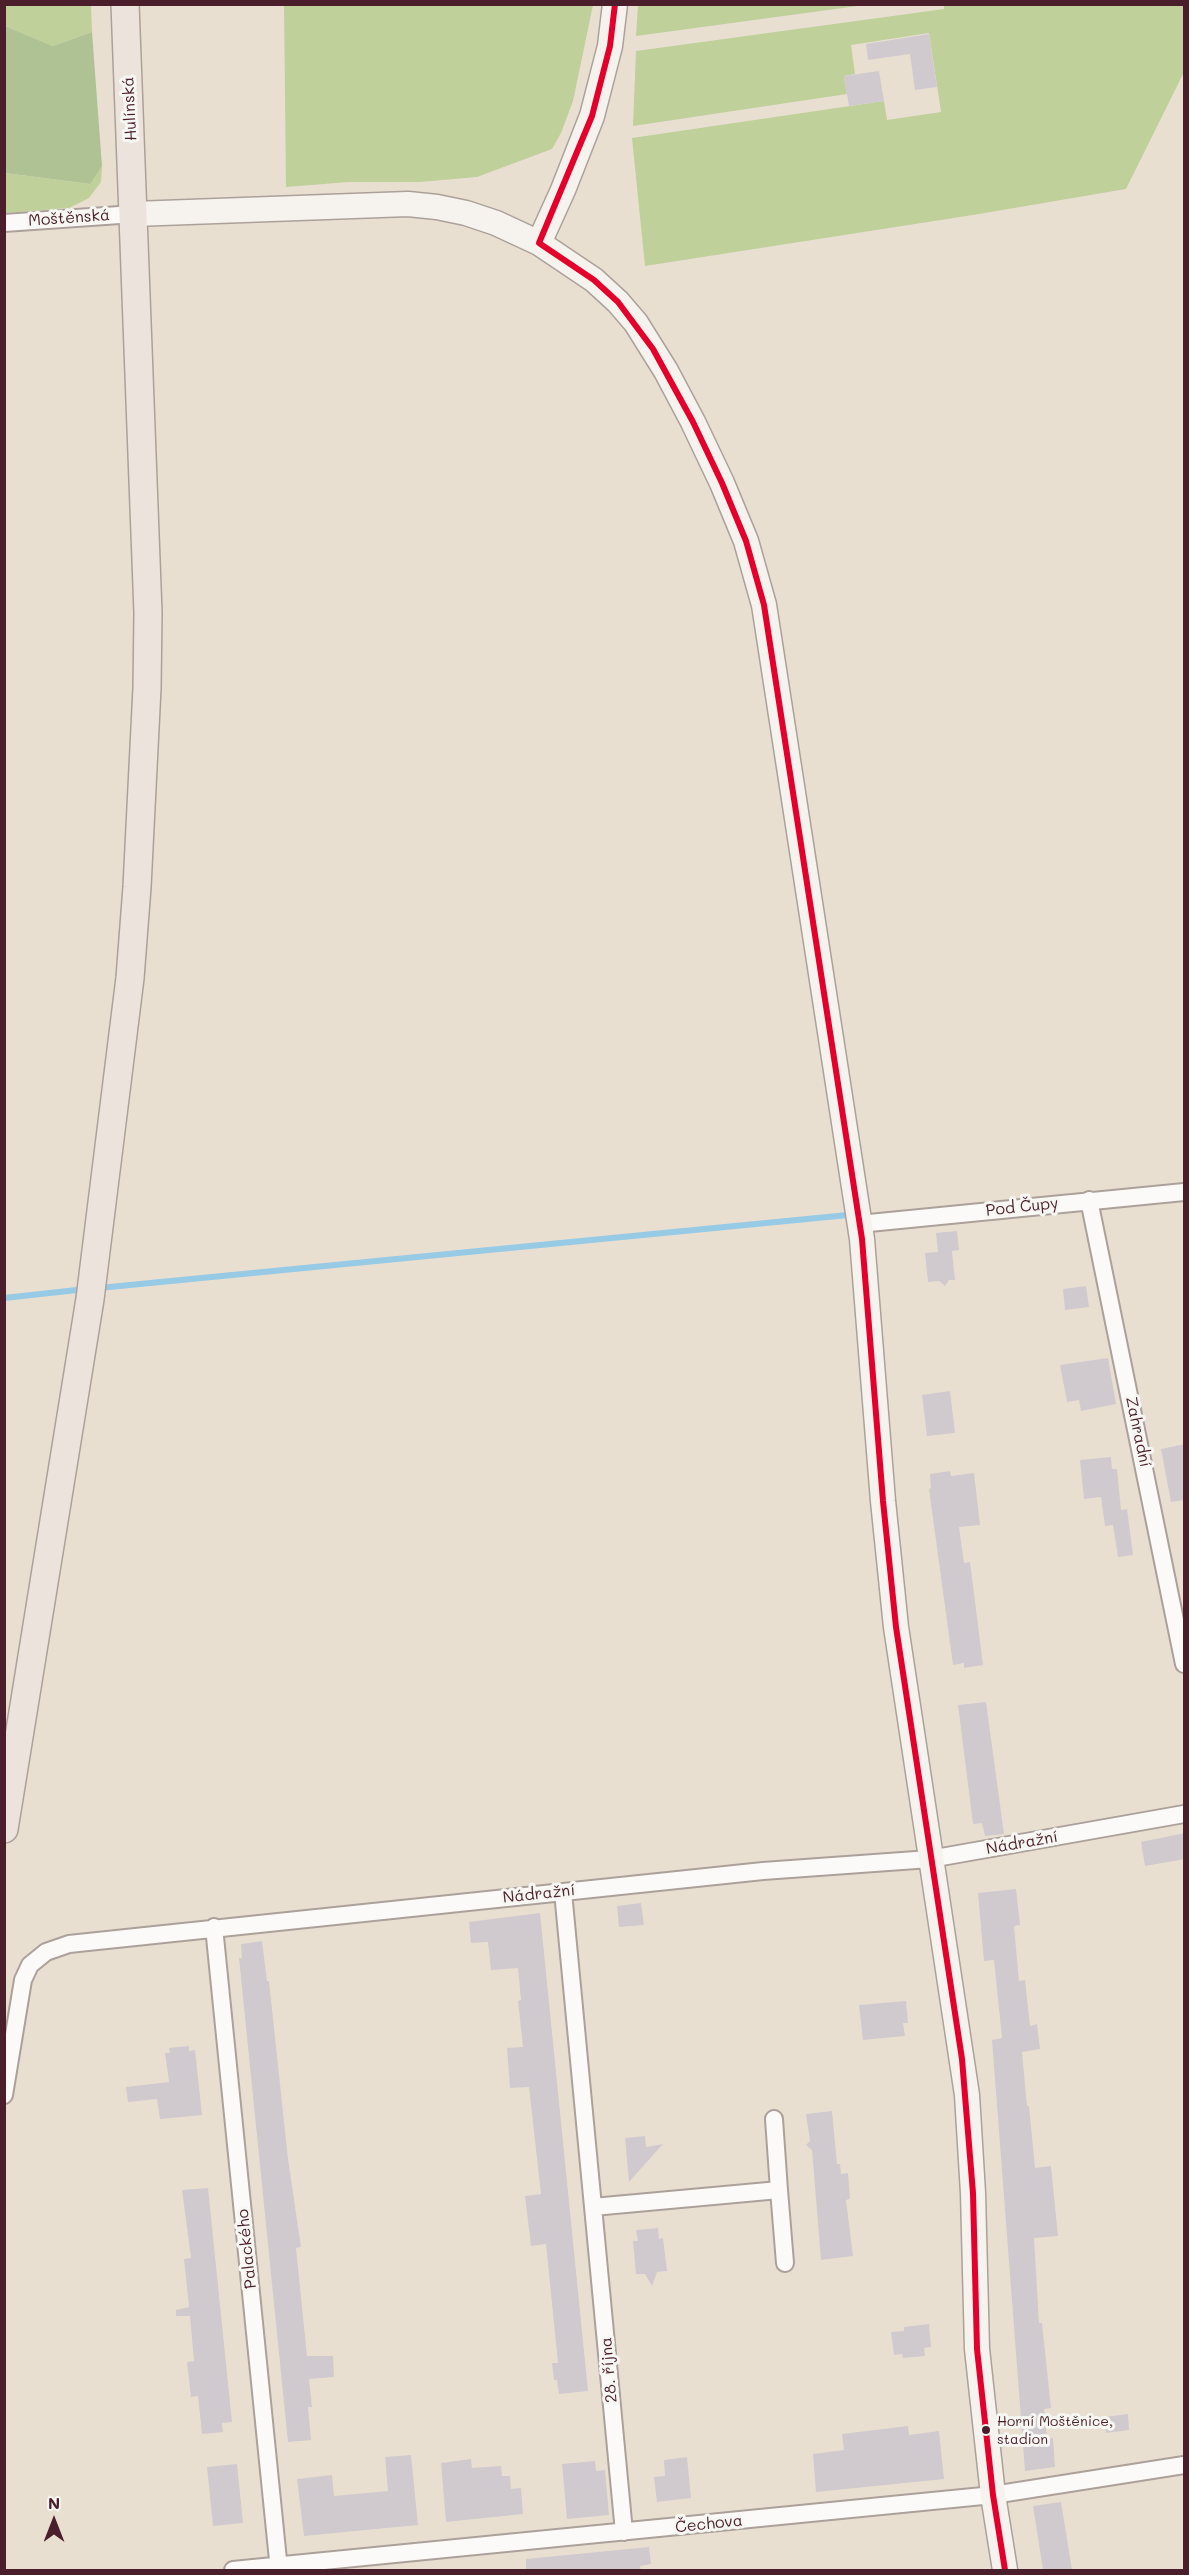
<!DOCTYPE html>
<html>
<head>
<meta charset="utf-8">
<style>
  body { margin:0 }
  #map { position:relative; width:1189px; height:2575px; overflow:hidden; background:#e9dfd1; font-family:Mali,sans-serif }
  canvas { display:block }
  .frame { position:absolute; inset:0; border:6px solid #4a1f2b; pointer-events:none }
  .north { position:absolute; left:24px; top:2491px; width:60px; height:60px; -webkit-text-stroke:4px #f6f6f2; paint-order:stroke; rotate:0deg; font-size:16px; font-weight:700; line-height:24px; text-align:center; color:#4a1f2b }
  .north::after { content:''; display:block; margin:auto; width:21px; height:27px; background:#4a1f2b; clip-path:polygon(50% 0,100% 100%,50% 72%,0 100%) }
</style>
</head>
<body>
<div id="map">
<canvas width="1189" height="2575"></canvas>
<div class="frame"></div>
<div class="north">N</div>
</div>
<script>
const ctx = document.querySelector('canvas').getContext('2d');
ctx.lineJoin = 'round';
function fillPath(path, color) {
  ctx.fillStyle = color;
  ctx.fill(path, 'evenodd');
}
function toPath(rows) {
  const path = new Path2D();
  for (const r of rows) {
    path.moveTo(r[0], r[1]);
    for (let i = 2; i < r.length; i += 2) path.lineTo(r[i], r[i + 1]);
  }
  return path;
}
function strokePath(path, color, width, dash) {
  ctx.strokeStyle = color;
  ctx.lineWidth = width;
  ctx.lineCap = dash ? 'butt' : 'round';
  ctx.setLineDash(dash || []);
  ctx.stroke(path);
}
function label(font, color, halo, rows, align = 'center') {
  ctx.font = font + ' Mali,sans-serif';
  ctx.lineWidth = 6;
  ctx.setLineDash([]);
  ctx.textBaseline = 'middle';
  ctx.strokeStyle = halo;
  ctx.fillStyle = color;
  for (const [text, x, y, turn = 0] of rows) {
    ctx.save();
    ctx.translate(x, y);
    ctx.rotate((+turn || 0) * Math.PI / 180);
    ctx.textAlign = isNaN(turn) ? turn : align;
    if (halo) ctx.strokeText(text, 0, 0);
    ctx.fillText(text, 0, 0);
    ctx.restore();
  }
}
const green = toPath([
  [4,5,91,5,92,32,53,46,5,26],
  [284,5,284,4,593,5,573,101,561,133,552,149,477,177,420,182,349,182,286,187],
  [638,5,638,4,865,5,636,36],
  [944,5,1184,5,1184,72,1126,189,973,215,645,266,632,138,884,101,887,120,941,112,929,33,851,45,855,74,844,76,847,94,633,126,636,51,944,9],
  [102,166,101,182,89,198,69,208,5,213,5,173,89,184]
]);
const forest = toPath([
  [5,26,53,46,92,32,102,166,90,184,5,173]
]);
const stream = toPath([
  [99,1288,848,1215],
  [4,1298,86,1289]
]);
const building = toPath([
  [929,34,937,87,915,90,910,54,868,60,866,44],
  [879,71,884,101,849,106,844,76],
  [957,1231,959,1250,952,1251,955,1280,949,1280,945,1286,939,1281,928,1282,925,1253,938,1252,936,1233],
  [1086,1286,1089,1307,1065,1310,1063,1289],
  [1108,1358,1116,1404,1081,1411,1079,1400,1067,1402,1060,1365],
  [950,1391,955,1433,927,1436,922,1395],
  [1185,1444,1185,1500,1171,1502,1161,1449],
  [1111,1457,1112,1469,1117,1469,1121,1510,1127,1509,1133,1555,1118,1557,1113,1525,1105,1526,1101,1497,1084,1499,1080,1460],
  [950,1471,951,1476,974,1473,980,1525,959,1527,964,1563,970,1562,983,1665,964,1668,964,1663,953,1665,929,1489,931,1488,930,1474],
  [986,1702,1004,1834,985,1836,982,1823,973,1824,958,1705],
  [1185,1833,1185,1859,1145,1866,1141,1842],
  [1016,1889,1020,1925,1014,1926,1019,1981,1025,1980,1030,2026,1037,2024,1040,2049,1022,2052,1027,2106,1029,2106,1035,2168,1051,2166,1058,2236,1034,2238,1039,2323,1042,2323,1051,2408,1044,2409,1047,2439,1053,2438,1055,2467,1025,2471,992,2040,1002,2038,994,1960,984,1961,978,1893],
  [641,1903,644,1925,619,1927,617,1906],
  [540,1913,588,2391,559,2394,557,2380,554,2380,552,2363,558,2363,546,2244,531,2246,525,2196,541,2194,529,2087,510,2088,507,2048,523,2047,518,2001,521,2000,518,1968,491,1970,488,1942,471,1943,469,1922],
  [262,1941,267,1981,269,1981,288,2159,301,2247,296,2248,307,2356,333,2356,334,2377,309,2379,312,2407,308,2407,311,2440,288,2442,239,1958,242,1958,241,1944],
  [906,2001,908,2023,903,2023,905,2036,863,2040,859,2005],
  [189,2046,189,2051,195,2050,202,2115,160,2119,157,2099,128,2102,126,2087,169,2082,165,2053,170,2053,169,2048],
  [832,2111,837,2164,840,2164,841,2174,848,2173,850,2199,846,2200,853,2256,821,2260,812,2150,806,2145,810,2141,806,2114],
  [645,2136,646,2147,663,2144,629,2182,625,2138],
  [208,2188,232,2422,222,2423,223,2432,202,2434,198,2396,191,2397,187,2362,194,2361,190,2316,176,2316,176,2310,189,2307,184,2259,191,2258,182,2190],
  [658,2228,659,2239,663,2238,667,2271,657,2272,652,2286,645,2274,636,2274,633,2241,638,2241,636,2230],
  [929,2324,931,2347,924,2348,925,2356,903,2358,902,2354,894,2355,891,2332,904,2331,904,2327],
  [1128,2414,1129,2430,1106,2433,1104,2417],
  [908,2426,909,2435,939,2431,944,2479,816,2492,813,2454,844,2450,842,2434],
  [411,2455,418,2525,304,2536,297,2479,332,2475,334,2496,388,2491,385,2457],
  [687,2457,691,2498,657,2502,654,2477,665,2476,664,2460],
  [471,2459,472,2468,501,2466,502,2476,510,2476,511,2489,521,2488,523,2514,446,2522,441,2463],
  [595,2461,596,2471,605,2470,609,2515,567,2519,562,2464],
  [237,2464,243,2523,213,2526,207,2467],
  [1061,2502,1072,2570,1043,2570,1033,2506],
  [649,2547,651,2564,640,2566,641,2571,526,2571,526,2559]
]);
const street = toPath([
  [4,223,134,214],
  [1089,1200,1184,1664],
  [859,1224,1184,1192],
  [563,1892,624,2532],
  [214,1927,279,2570],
  [4,2095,23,1980,30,1965,46,1952,69,1944,763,1871,930,1859,1184,1814],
  [779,2190,785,2263],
  [593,2207,779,2190,774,2119],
  [233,2570,993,2495,1184,2465]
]);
const secondary = toPath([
  [134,214,408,204,437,207,466,213,496,223,539,243,594,280,618,302,636,323,666,371,693,422,722,483,746,541,764,605,862,1239,883,1501,896,1627,967,2095,973,2193,977,2349,993,2495,1005,2570],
  [539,243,563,190,592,116,610,46,615,4]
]);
const primary = toPath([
  [4,1829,90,1299,130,978,137,887,147,688,148,613,125,4]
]);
const bus1 = toPath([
  [615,4,610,46,592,116,539,243,594,280,618,302,653,349,693,422,722,483,746,541,764,605,862,1239,883,1501,896,1627,962,2059,973,2193,977,2349,993,2495,1005,2570]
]);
const markers = [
  [986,2430,5,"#4a1f2b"]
];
const busNames = [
  ["Horní Moštěnice,",997,2422],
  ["stadion",997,2440]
];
const streetNames = [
  ["Hulínská",130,109,-93],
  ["Moštěnská",69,218,-4],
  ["Pod Čupy",1022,1207,-6],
  ["Zahradní",1138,1432,78],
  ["Nádražní",1022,1843,-10],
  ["Nádražní",539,1894,-6],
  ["Palackého",247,2249,-96],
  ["28. října",609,2370,-95],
  ["Čechova",709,2524,-6]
];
fillPath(green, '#bfd09b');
fillPath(forest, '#aec294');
strokePath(stream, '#97cae5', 6);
fillPath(building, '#d0cacf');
strokePath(street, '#aca19a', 20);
strokePath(secondary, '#aca19a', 27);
strokePath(primary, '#aca19a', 30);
strokePath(street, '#fcfaf8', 16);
strokePath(secondary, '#f6f2ed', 24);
strokePath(primary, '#ece4dc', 27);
strokePath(bus1, '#e4002b', 6);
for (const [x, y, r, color] of markers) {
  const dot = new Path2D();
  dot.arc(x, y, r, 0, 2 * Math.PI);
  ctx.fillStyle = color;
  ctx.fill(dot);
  strokePath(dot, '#f6f6f2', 2);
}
label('14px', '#4a1f2b', '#f6f6f2', busNames, 'left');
label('16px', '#4a1f2b', '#f6f6f2', streetNames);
</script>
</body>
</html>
